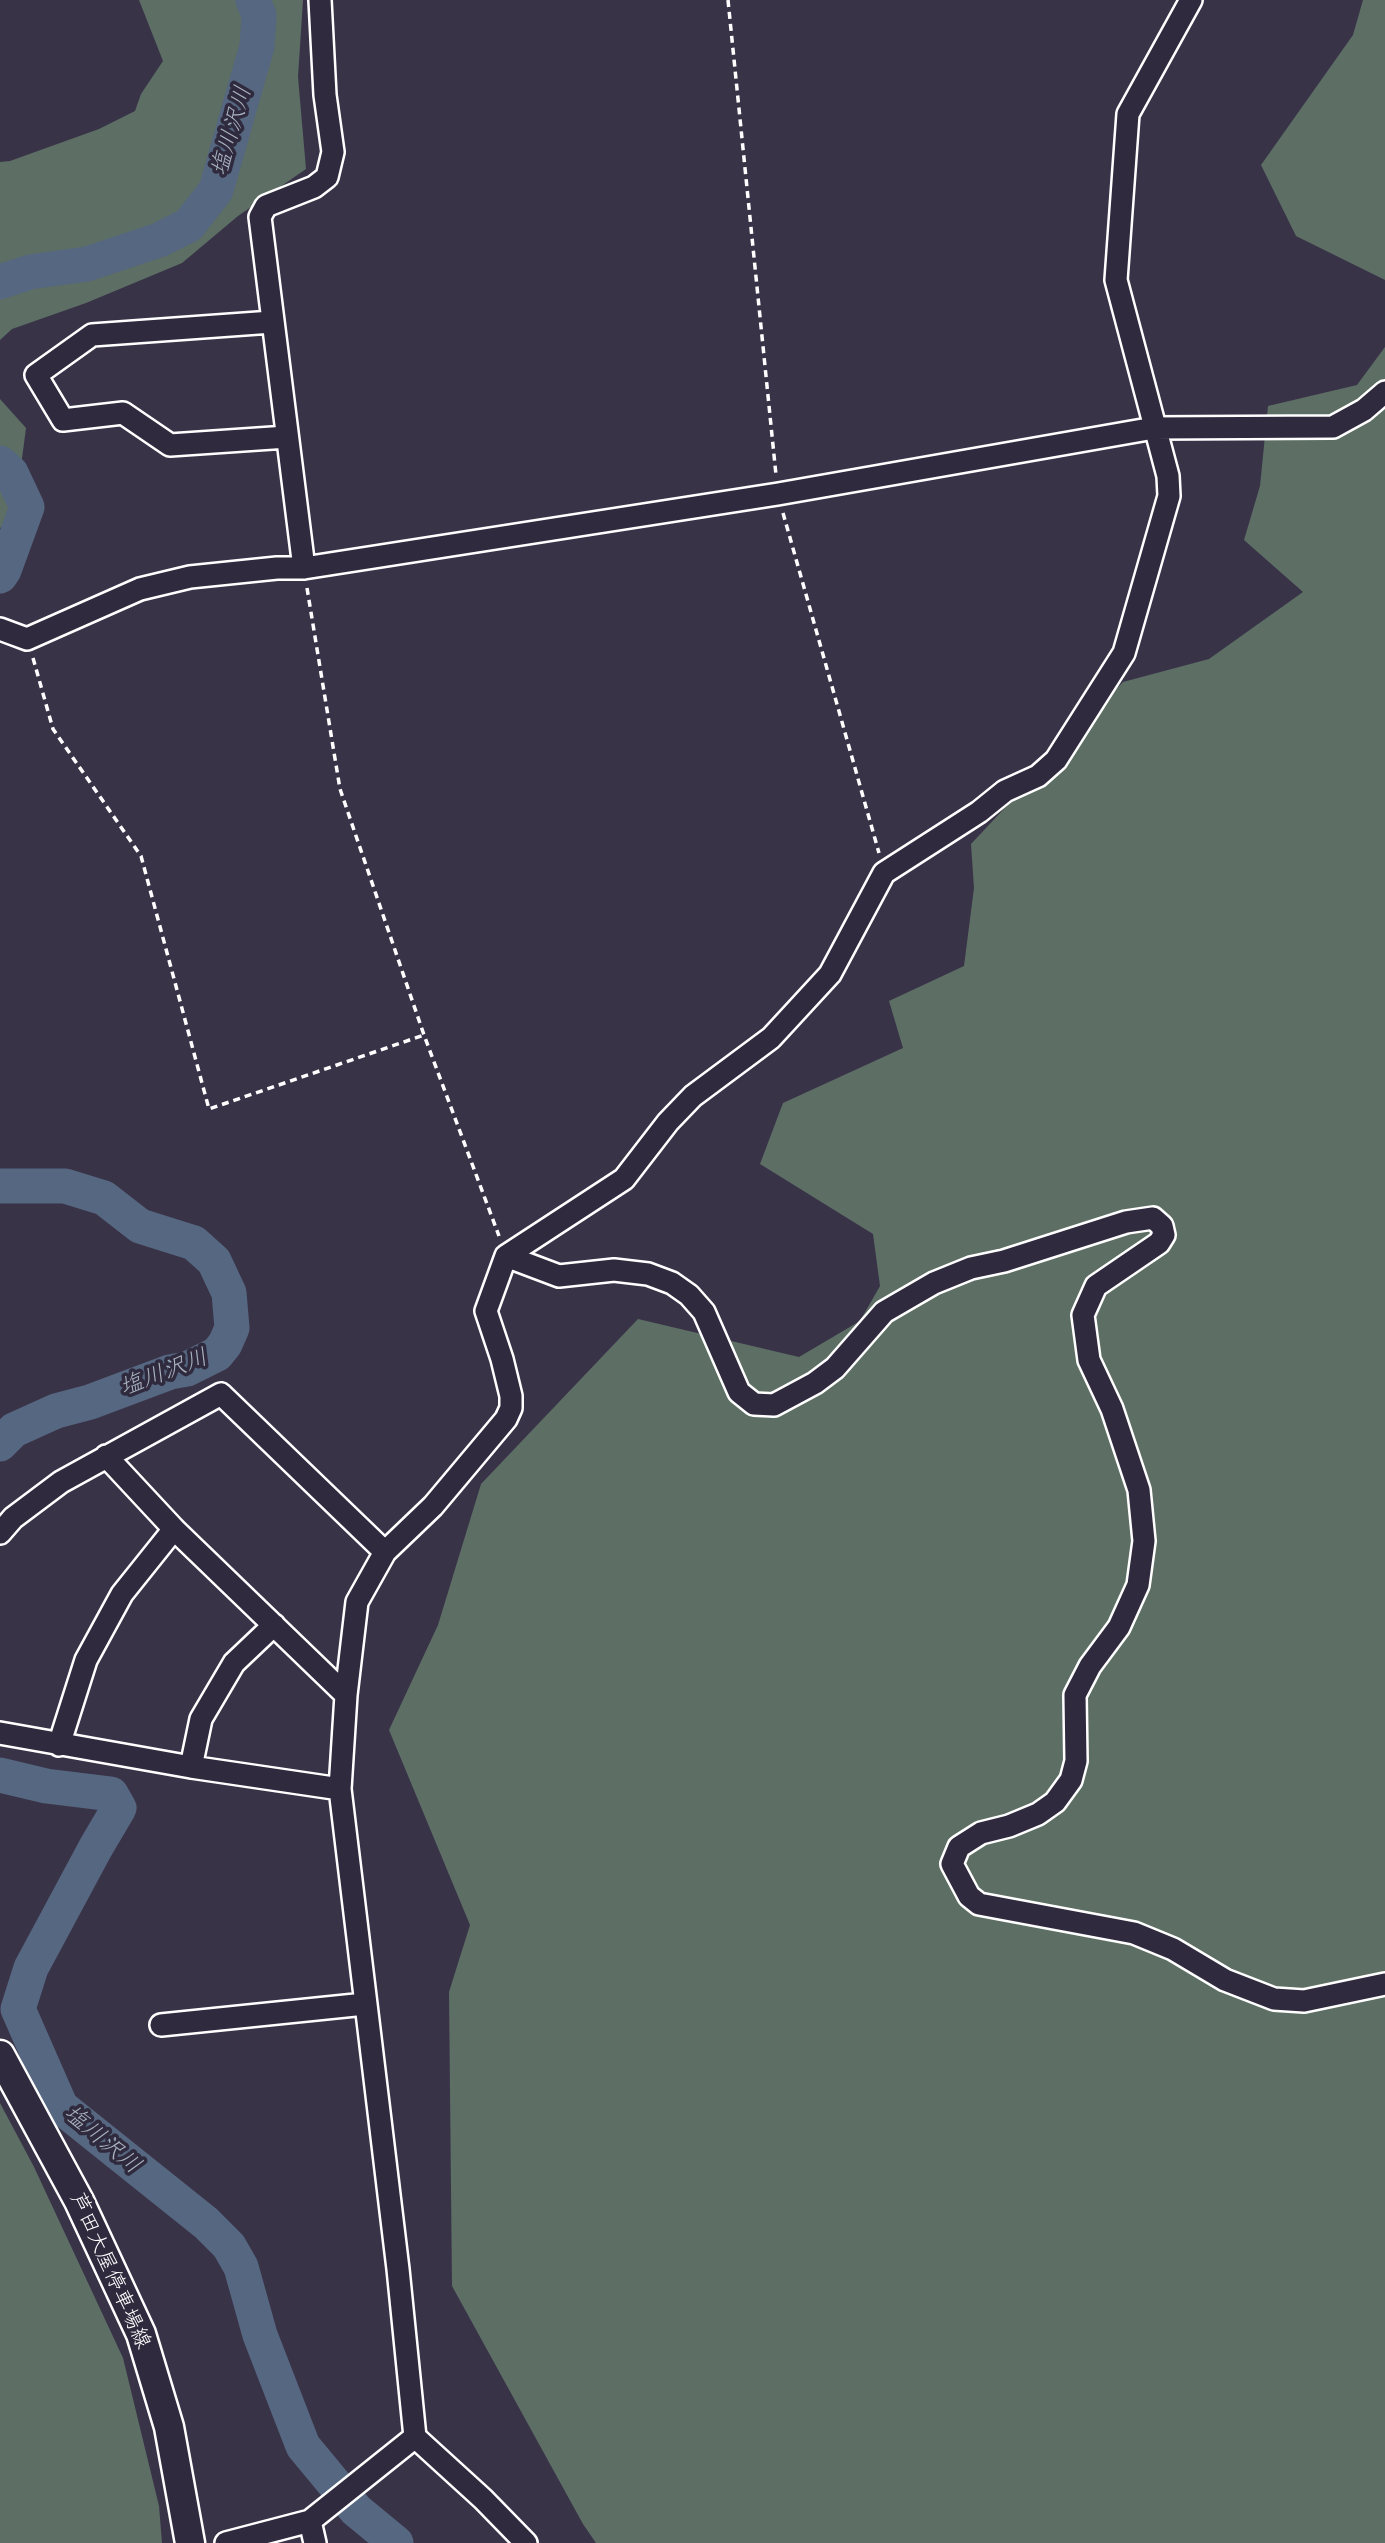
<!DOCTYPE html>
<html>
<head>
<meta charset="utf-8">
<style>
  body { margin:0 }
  canvas { display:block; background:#393348 }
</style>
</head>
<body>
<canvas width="1385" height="2543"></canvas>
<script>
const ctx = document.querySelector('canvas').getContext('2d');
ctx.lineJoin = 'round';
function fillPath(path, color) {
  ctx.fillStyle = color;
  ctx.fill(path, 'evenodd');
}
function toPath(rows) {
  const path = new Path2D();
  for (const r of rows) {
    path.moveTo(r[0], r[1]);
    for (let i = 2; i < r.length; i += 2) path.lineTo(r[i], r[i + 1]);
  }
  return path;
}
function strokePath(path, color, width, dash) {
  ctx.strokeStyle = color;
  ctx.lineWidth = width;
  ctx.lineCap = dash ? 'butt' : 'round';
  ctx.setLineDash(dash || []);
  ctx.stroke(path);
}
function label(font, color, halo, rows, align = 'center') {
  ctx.font = font + ' "Patrick Hand","Klee One",sans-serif';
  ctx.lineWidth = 7;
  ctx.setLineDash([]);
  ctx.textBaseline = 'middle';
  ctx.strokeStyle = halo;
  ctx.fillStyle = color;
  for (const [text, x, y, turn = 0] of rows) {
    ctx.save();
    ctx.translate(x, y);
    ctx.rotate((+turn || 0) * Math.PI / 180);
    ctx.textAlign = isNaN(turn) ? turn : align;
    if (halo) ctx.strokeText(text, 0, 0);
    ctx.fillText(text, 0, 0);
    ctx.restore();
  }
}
const green = toPath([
  [139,0,303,0,298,77,306,169,238,216,182,263,86,303,12,329,0,340,0,162,10,161,99,129,135,111,141,94,163,61],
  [1363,0,1385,0,1385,280,1296,236,1261,165,1353,35],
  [1385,347,1385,2543,596,2543,583,2524,452,2286,449,1992,470,1925,389,1730,438,1625,481,1484,638,1319,799,1357,860,1321,880,1286,873,1234,760,1164,783,1103,903,1048,889,1001,964,966,974,888,971,844,1123,682,1209,659,1303,592,1244,540,1260,486,1268,406,1357,385],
  [0,399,26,428,14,519,0,528],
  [0,2103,34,2167,123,2358,159,2506,162,2543,0,2543]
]);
const river = toPath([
  [0,282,30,272,87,264,159,240,189,225,216,190,257,46,259,15,253,0],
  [0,463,11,473,27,507,4,570,0,576],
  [0,1186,65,1186,104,1198,140,1226,194,1243,214,1261,229,1293,232,1328,225,1344,217,1354,187,1369,170,1372,90,1402,56,1411,14,1430,0,1444],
  [0,1775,46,1786,111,1794,119,1808,96,1847,31,1968,18,2009,61,2107,206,2223,229,2246,241,2267,260,2335,303,2446,356,2510,396,2543]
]);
const path = toPath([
  [728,0,776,475],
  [783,513,879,853],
  [307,588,340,789,424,1035,499,1236],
  [33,658,53,729,141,856,209,1109,424,1035]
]);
const street = toPath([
  [272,322,92,335,36,375,63,420,123,413,170,445,287,437],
  [304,568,260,217,266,206,314,187,327,177,333,152,325,95,320,0],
  [0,629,27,639,140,589,190,577,277,568,304,568,778,494,1154,428,1333,427,1364,410,1385,392],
  [506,1256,559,1276,614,1270,648,1274,672,1283,689,1295,704,1312,739,1392,754,1404,774,1405,815,1383,835,1368,884,1312,934,1283,971,1268,1004,1261,1126,1222,1153,1218,1162,1226,1164,1235,1159,1243,1096,1286,1083,1315,1089,1360,1112,1409,1139,1490,1144,1541,1138,1585,1119,1627,1090,1666,1075,1695,1076,1761,1071,1780,1055,1802,1038,1814,1009,1826,981,1833,959,1847,952,1864,969,1896,979,1904,1134,1933,1173,1949,1225,1980,1274,1999,1304,2001,1385,1984],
  [106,1456,174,1529,346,1695],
  [0,1533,13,1518,61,1482,221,1394,385,1552],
  [0,1733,191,1767,340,1789],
  [59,1745,86,1660,122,1594,174,1529],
  [191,1767,201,1719,234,1663,274,1625],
  [161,2025,365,2004],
  [310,2521,315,2543],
  [226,2543,310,2521,415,2437],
  [526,2543,483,2499,415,2437,398,2269,340,1789,346,1695,357,1602,385,1552,433,1506,506,1419,511,1408,511,1396,502,1359,486,1311,506,1256,624,1179,668,1122,693,1096,771,1038,830,974,884,873,979,812,1005,791,1038,776,1056,760,1124,653,1169,496,1168,476,1116,280,1128,114,1191,0]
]);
const secondary = toPath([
  [0,2055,79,2201,141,2334,169,2427,190,2543]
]);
const streetNames = [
  ["芦田大屋停車場線",110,2271,66]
];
const waterNames = [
  ["塩川沢川",232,131,-74],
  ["塩川沢川",164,1373,-21],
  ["塩川沢川",102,2140,40]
];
fillPath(green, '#5d6e65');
strokePath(river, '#566781', 35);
strokePath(street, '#fff', 26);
strokePath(secondary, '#fff', 33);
strokePath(path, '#fff', 3.5, [7, 5]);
strokePath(street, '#2f2a3d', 21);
strokePath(secondary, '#2f2a3d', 28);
label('21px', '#fff', '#2f2a3d', streetNames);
label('italic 23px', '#aab3c0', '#2f2a3d', waterNames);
</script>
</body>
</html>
